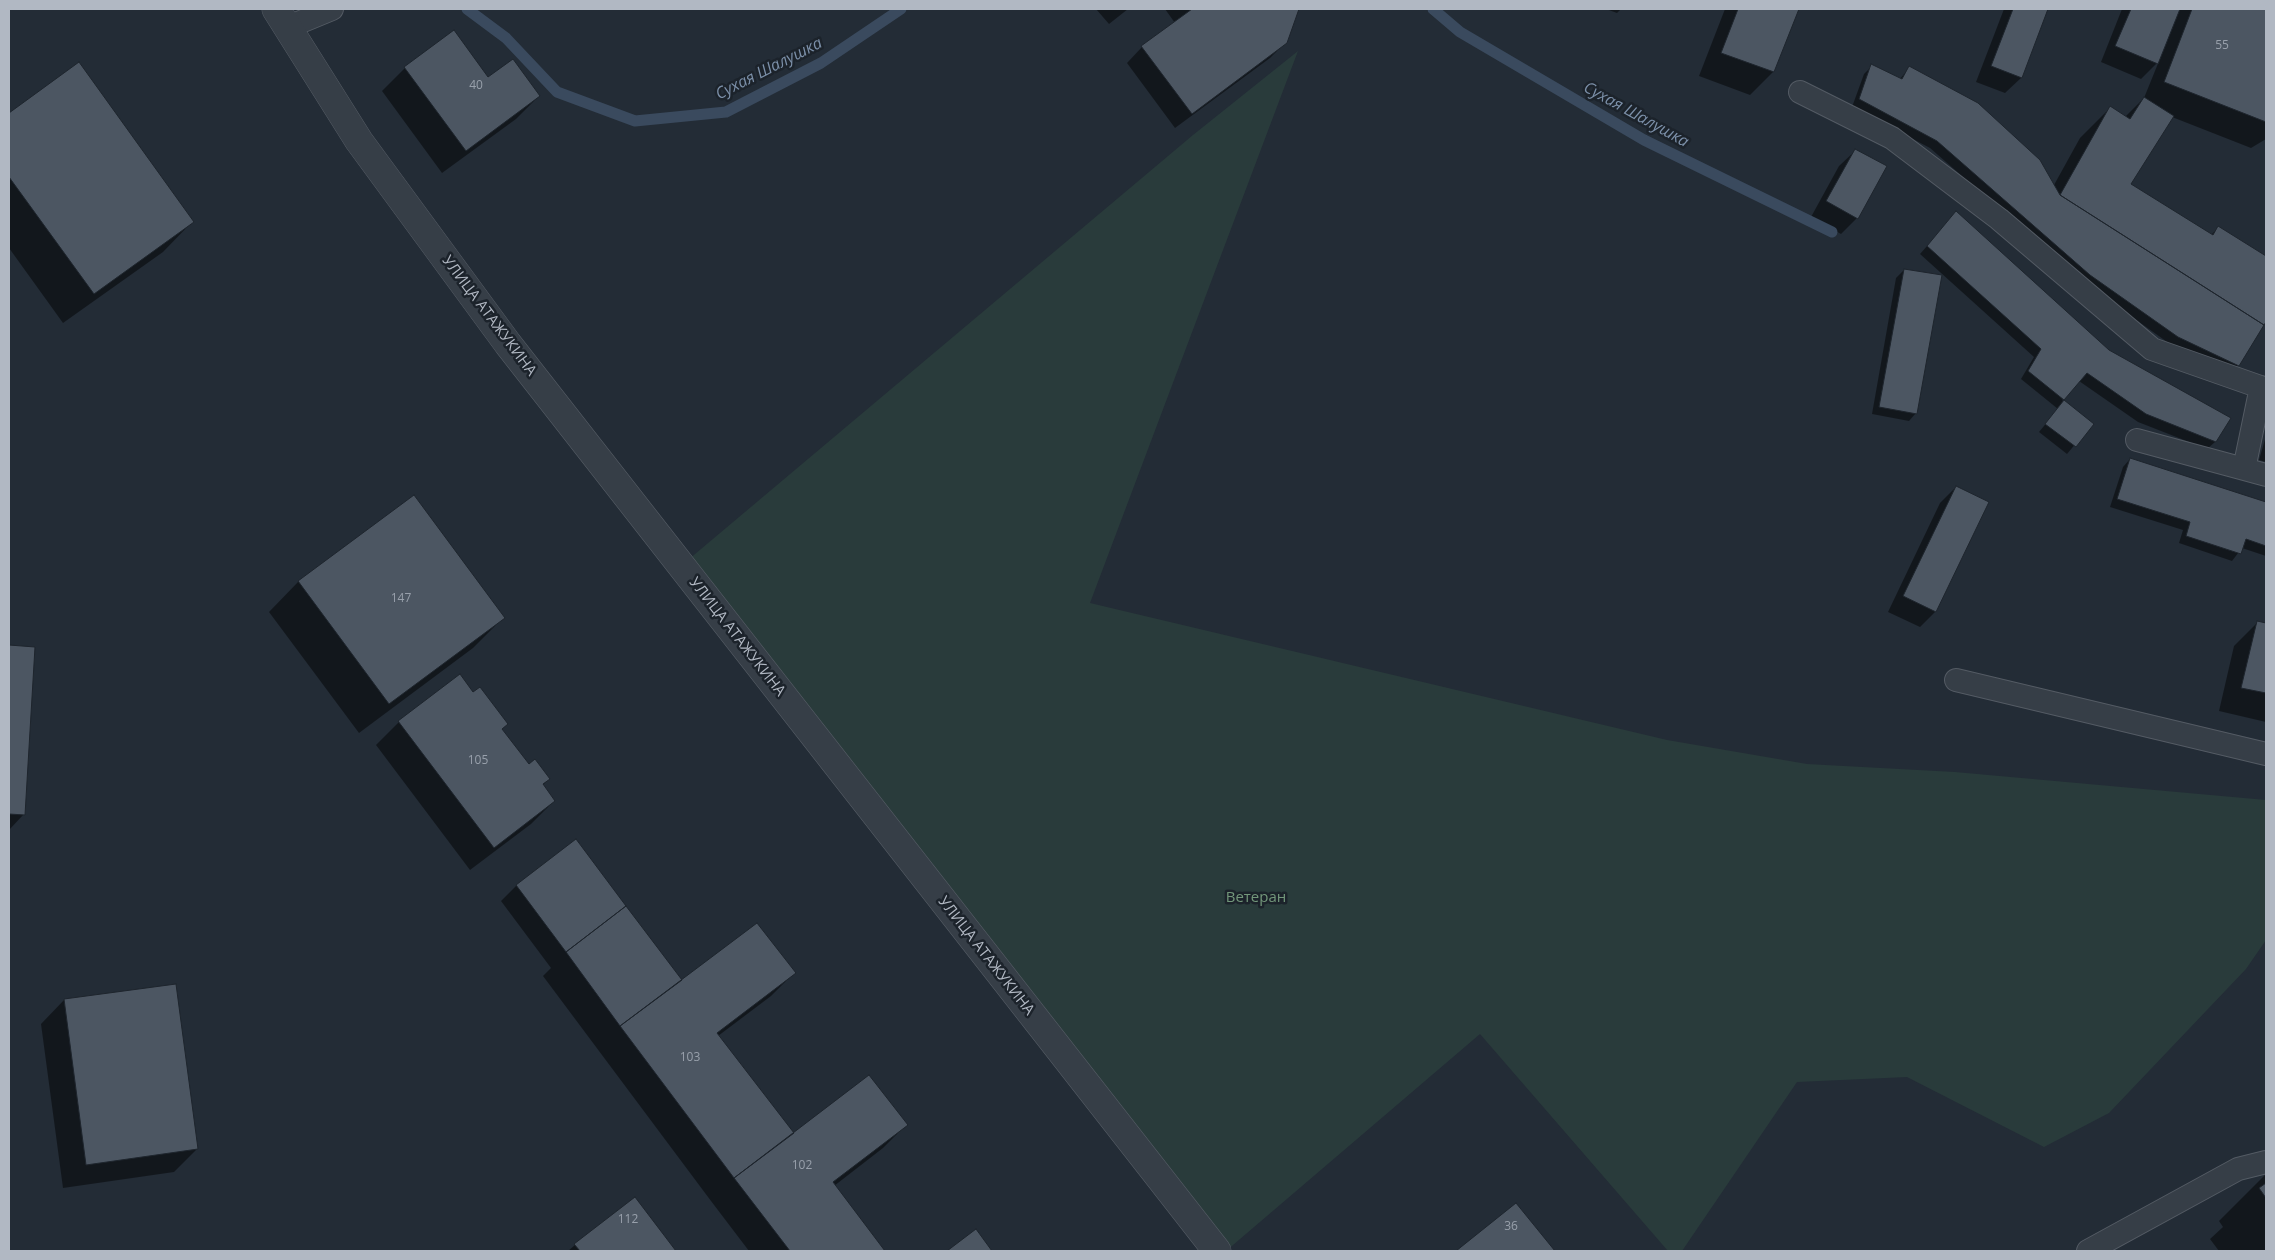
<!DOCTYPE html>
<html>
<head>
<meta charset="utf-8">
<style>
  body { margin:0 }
  #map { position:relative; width:2275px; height:1260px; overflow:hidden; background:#232c36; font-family:"Open Sans",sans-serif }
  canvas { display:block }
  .frame { position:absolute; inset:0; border:10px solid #b1b8c3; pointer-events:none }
</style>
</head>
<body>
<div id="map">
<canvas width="2275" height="1260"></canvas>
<div class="frame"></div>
</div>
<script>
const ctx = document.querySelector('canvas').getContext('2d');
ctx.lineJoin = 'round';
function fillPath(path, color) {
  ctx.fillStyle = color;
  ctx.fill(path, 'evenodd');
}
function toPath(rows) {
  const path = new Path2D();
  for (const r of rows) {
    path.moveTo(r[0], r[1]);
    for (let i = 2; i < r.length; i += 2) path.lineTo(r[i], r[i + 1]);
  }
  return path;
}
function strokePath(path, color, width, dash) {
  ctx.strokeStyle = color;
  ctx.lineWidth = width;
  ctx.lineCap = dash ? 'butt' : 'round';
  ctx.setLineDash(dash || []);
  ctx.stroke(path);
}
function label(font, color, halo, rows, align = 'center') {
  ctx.font = font + ' "Open Sans",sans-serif';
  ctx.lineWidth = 5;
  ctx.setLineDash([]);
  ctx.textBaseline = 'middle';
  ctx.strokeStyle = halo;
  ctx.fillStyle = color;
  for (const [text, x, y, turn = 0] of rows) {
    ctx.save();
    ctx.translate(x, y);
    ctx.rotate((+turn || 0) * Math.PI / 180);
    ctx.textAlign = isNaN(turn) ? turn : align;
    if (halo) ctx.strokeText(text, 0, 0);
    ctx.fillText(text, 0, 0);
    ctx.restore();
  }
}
const green = toPath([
  [1298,51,1090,603,1667,740,1807,764,1955,772,2266,800,2266,940,2246,969,2109,1113,2044,1147,1907,1077,1797,1082,1682,1251,1668,1251,1480,1034,1226,1251,682,565,1193,135]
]);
const shadow = toPath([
  [1096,9,1128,9,1109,24],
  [1165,9,1298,9,1286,42,1270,58,1175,128,1127,63,1142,47,1175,23],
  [1606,9,1621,9,1617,13],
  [1725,9,1797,9,1773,72,1750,95,1699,76],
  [2004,9,2047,9,2021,78,2005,93,1976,82],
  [2122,9,2266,9,2266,139,2251,148,2172,117,2130,184,2211,235,2219,227,2266,257,2266,320,2238,365,2230,373,2170,344,2083,282,1930,148,1852,107,1864,74,1872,66,1900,79,1909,68,2054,185,2080,138,2110,108,2125,117,2144,98,2159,61,2141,79,2101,62],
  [79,64,192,222,163,252,63,323,9,248,9,115],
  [405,68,539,96,516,119,442,173,382,91],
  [1855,151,1857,218,1841,234,1811,217,1839,166],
  [1949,221,2108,351,2229,418,2215,442,2207,449,2138,422,2079,381,2062,400,2092,424,2067,454,2039,432,2058,409,2021,379,2034,357,1920,254],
  [1904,270,1916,413,1909,421,1872,414,1896,278],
  [2266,436,2266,462,2259,460],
  [2130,459,2266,503,2266,556,2242,548,2232,561,2179,543,2183,530,2110,507,2123,467],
  [1956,487,1935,612,1920,627,1888,612,1940,503],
  [413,497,503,618,473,648,359,733,269,612,298,582],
  [2257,623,2266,625,2266,722,2219,711,2234,646],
  [9,647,34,648,24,814,9,830],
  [399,722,501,730,528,765,549,779,542,786,554,801,531,824,470,870,376,745],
  [576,841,682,982,794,973,771,996,718,1036,794,1135,906,1125,883,1148,834,1186,884,1251,749,1251,711,1201,543,976,551,968,501,901,516,886],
  [64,1000,197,1149,174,1172,63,1188,41,1024],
  [2266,1174,2266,1251,2219,1251,2210,1239,2223,1227,2219,1221],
  [634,1199,674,1251,568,1251,575,1245],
  [1516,1205,1554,1251,1458,1251]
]);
const stream = toPath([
  [467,9,506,38,557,92,635,121,726,112,821,63,901,9],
  [1433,9,1460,32,1644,140,1832,232]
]);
const building = toPath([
  [1192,9,1299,9,1287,43,1192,114,1141,46,1192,9],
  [1738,9,1799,9,1774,72,1721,53,1738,9],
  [2013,9,2048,9,2022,78,1991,66,2013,9],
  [2131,9,2180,9,2158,64,2115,46,2131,9],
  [2192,9,2266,9,2266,122,2164,82,2192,9],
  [454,30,488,77,513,59,540,96,466,151,404,67,454,30],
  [79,62,194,222,94,294,9,177,9,113,79,62],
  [1871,64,1902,79,1909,66,1978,103,2040,160,2060,195,2264,325,2239,366,2178,337,2090,275,1937,141,1859,99,1871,64],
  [2144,97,2174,116,2131,184,2213,235,2218,226,2266,256,2266,322,2264,325,2060,195,2110,106,2130,119,2144,97],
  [1855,149,1887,166,1858,219,1826,201,1855,149],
  [1956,211,2109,350,2231,418,2216,442,2146,414,2087,373,2064,400,2028,371,2041,349,1927,246,1956,211],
  [1904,269,1942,275,1917,414,1879,407,1904,269],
  [2064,400,2094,424,2076,447,2045,424,2064,400],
  [2130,458,2266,502,2266,546,2246,539,2241,554,2186,536,2190,522,2117,499,2130,458],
  [1956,486,1989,502,1936,612,1903,596,1956,486],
  [414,495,505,618,389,704,298,581,414,495],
  [2257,621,2266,623,2266,693,2241,688,2257,621],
  [9,645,35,647,25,815,9,814,9,645],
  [460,674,473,692,480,687,508,724,502,729,529,764,535,759,550,779,543,784,555,801,494,848,398,721,460,674],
  [576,839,626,906,566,952,516,885,576,839],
  [626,906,682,980,620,1026,566,952,626,906],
  [757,923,796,973,717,1033,794,1133,734,1178,620,1026,757,923],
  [176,984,198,1149,86,1165,64,999,176,984],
  [869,1075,908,1125,833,1182,885,1251,790,1251,734,1178,869,1075],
  [2266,1183,2266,1198,2259,1188,2266,1183],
  [635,1197,676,1251,580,1251,574,1244,635,1197],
  [1516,1203,1555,1251,1456,1251,1516,1203],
  [976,1229,992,1251,947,1251,976,1229]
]);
const service = toPath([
  [286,28,332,9],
  [1800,92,1892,138,1999,219,2152,349,2266,389],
  [2261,387,2244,469,2266,475],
  [2137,440,2244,469],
  [1956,680,2266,754],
  [2088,1251,2238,1169,2266,1162]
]);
const minor = toPath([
  [276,9,359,141,508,344,1217,1251]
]);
const numberNames = [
  ["55",2222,46],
  ["40",476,86],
  ["147",401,599],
  ["105",478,761],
  ["103",690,1058],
  ["102",802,1166],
  ["112",628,1220],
  ["36",1511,1227]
];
const streetNames = [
  ["УЛИЦА АТАЖУКИНА",489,316,53],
  ["УЛИЦА АТАЖУКИНА",737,637,52],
  ["УЛИЦА АТАЖУКИНА",986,956,52]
];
const parkNames = [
  ["Ветеран",1256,898]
];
const waterNames = [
  ["Сухая Шалушка",769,69,-27],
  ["Сухая Шалушка",1636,115,29]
];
fillPath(green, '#293b3b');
fillPath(shadow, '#0007');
strokePath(stream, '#3a4a5e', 11);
fillPath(building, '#4c5662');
strokePath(building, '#1e252d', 1);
strokePath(service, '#545b64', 24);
strokePath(minor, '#545b64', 29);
strokePath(service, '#363e47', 22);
strokePath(minor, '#363e47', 28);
label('12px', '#98a0ab', null, numberNames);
label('15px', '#b1b8c3', '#1c232b', streetNames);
label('15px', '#72967a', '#1c232b', parkNames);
label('italic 16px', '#7c90a9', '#1c232b', waterNames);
</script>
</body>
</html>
